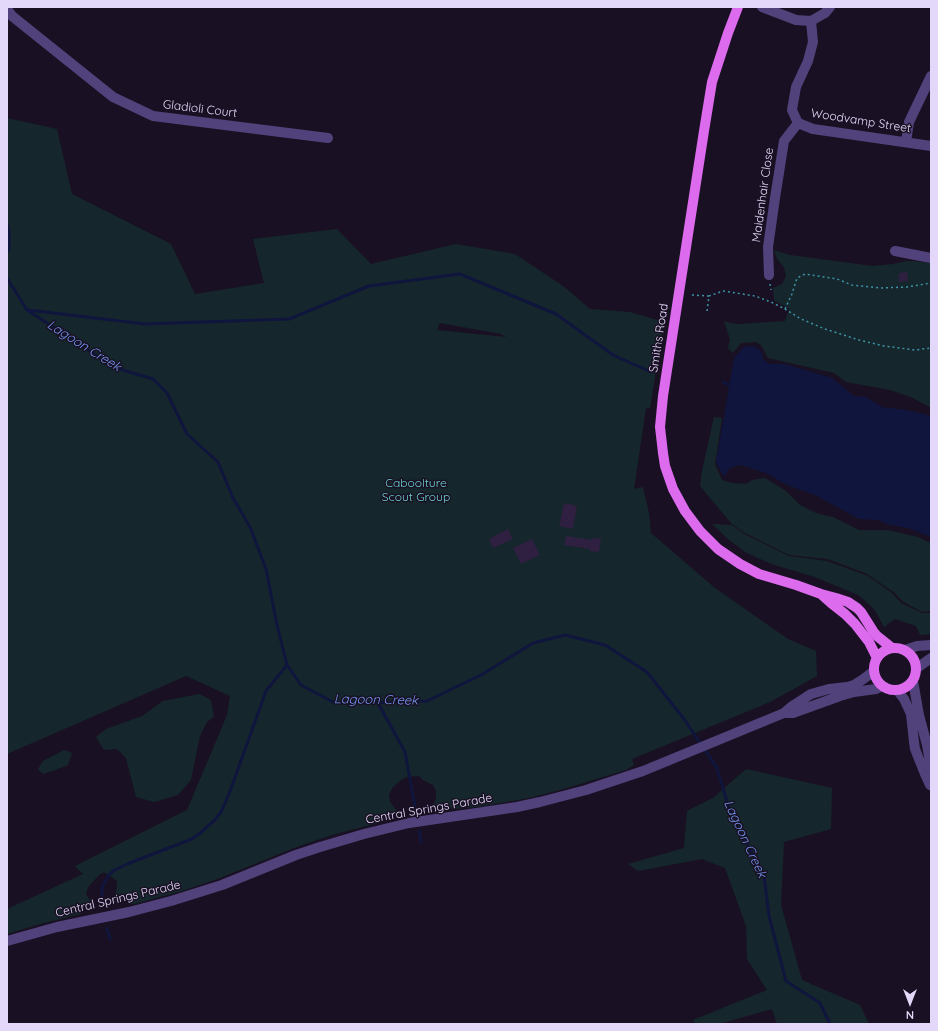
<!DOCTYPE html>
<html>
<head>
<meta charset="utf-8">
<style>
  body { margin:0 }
  #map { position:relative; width:938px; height:1031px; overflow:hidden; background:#191123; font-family:Quicksand,sans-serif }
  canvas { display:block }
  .frame { position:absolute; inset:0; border:8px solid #e4d8fa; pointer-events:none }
  .north { position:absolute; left:890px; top:983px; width:40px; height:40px; -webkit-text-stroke:3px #191123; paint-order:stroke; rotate:180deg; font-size:11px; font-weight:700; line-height:16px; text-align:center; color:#e4d8fa }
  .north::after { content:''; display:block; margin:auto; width:14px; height:18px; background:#e4d8fa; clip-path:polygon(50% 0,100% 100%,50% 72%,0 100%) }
</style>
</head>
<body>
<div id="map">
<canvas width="938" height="1031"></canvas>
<div class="frame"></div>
<div class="north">N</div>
</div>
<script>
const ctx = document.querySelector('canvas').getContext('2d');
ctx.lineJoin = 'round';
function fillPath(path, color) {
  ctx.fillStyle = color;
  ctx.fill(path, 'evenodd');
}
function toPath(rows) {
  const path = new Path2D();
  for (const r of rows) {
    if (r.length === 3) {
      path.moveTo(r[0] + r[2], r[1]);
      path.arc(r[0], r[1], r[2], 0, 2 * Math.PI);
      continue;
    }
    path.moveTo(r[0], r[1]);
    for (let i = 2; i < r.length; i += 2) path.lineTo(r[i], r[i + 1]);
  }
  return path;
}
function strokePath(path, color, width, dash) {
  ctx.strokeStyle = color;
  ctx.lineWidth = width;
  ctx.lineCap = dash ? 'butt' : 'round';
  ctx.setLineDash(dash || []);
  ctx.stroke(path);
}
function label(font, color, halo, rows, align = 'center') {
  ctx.font = font + ' Quicksand,sans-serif';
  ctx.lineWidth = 3;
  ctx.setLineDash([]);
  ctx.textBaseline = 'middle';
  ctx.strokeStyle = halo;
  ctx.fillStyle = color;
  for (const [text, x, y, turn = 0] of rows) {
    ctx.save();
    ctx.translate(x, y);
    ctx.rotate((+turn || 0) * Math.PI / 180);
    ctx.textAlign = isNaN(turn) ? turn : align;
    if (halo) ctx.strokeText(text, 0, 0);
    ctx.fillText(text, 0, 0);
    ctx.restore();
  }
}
const green = toPath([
  [7,118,57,129,72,194,171,244,195,294,264,283,253,239,337,229,371,264,456,244,515,254,563,286,590,309,630,312,664,322,650,408,646,408,634,489,643,487,649,513,651,533,715,588,788,639,816,651,817,676,770,702,632,759,634,765,626,770,567,788,529,798,477,807,454,809,448,809,448,803,433,806,436,799,436,791,433,785,423,780,419,776,407,777,401,780,393,787,389,795,390,802,398,812,383,814,386,820,378,823,332,835,299,846,220,878,182,891,134,904,129,904,128,898,115,902,114,899,117,888,117,881,104,872,99,875,88,887,86,894,93,905,79,908,81,914,40,924,7,934,7,909,83,874,75,866,187,810,227,715,230,696,186,676,7,754],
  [440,323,501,334,506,337,437,330],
  [774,250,790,255,872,266,893,264,907,261,914,261,931,263,931,408,913,398,890,390,846,382,834,373,768,358,761,345,756,342,741,343,733,353,728,348,730,339,724,321,730,323,739,324,785,321,789,309,774,300,773,288,782,284,786,276,784,267,777,259],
  [714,417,722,418,715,464,722,480,732,483,746,484,752,480,765,478,786,491,800,505,816,513,833,517,859,530,888,530,918,537,931,543,931,611,922,612,902,601,895,593,867,574,828,559,789,555,743,532,731,523,700,486,702,471],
  [712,524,732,525,744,534,789,556,827,561,868,576,892,593,901,603,922,613,931,613,931,634,920,635,916,626,895,619,884,627,876,612,870,605,858,595,815,577,771,564,745,552,728,539],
  [199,694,211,700,214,717,207,722,200,736,191,780,178,795,154,802,136,797,126,758,117,749,104,750,96,737,106,729,142,716,163,701],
  [64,750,72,753,68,765,55,770,43,774,38,769,43,761],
  [746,769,832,788,831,829,784,842,781,905,802,980,860,1005,869,1024,777,1024,772,1009,719,1024,695,1024,693,1020,767,990,747,959,746,926,725,868,702,859,638,871,628,864,684,848,687,811,713,798]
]);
const water = toPath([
  [754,346,761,351,763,359,769,364,785,364,832,378,854,396,866,397,882,407,907,410,931,416,931,537,908,528,886,524,879,520,859,519,815,495,787,485,768,474,748,467,741,465,733,467,730,468,724,477,716,462,734,358,744,347]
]);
const stream = toPath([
  [7,225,9,230,9,249,7,252],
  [7,278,27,310,116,368,153,379,167,393,187,434,218,462,233,498,250,527,266,569,277,625,287,665,301,685,333,702,365,703,427,701,481,675,533,643,565,635,605,645,647,672,684,719,717,768,731,815,764,875,769,916,786,981,820,1003,830,1024],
  [28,310,145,324,289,319,369,286,460,274,556,314,613,355,651,372],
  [723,382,732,386],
  [378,703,405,752,415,807],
  [419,831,421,842],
  [102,902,102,891,103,885,109,875,113,871,127,864,192,839,199,834,215,820,221,812,229,794,266,691,287,665],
  [107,928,110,939]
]);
const building = toPath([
  [907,272,908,281,899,282,899,273],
  [564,503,577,506,573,529,559,526],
  [508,529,513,539,493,548,489,539],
  [566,536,592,540,592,538,601,539,599,552,590,551,590,549,564,545],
  [532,539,540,555,521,564,513,548]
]);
const path = toPath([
  [770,284,771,290],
  [692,295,709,296],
  [785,309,792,294,797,278,805,274,837,279,852,285,881,288,907,287,931,283],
  [707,311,709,296,723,291,755,296,771,302,785,309,801,319,825,329,859,340,884,346,915,350,931,348]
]);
const minor = toPath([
  [762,7,796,20,811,21,825,13,830,7],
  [7,9,12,16,113,97,153,116,328,138],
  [811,21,813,42,808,61,796,87,792,110,798,123,813,129,931,146],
  [906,142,909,122,931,76],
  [895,251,931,258],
  [769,275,768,247,775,198,784,141,798,123],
  [905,650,917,646,931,645],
  [917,668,931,658],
  [913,681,919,715,927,745,931,768],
  [897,690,904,699,911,714,914,742,915,749,925,774,930,785],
  [786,713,793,713,840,696,854,692,876,689,882,686],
  [7,941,57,927,129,912,171,901,222,885,296,855,320,847,364,834,409,823,517,807,540,802,586,790,643,771,784,713,791,707,811,694,829,689,847,687,854,685,862,680,874,671]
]);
const major = toPath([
  [738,7,728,33,712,82,704,131,663,396,660,427,663,453,665,466,673,489,685,511,700,531,718,549,740,564,759,574,796,585,821,594,836,598,848,602,857,608,861,612,873,631,877,636,892,648],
  [821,594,831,603,845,614,855,624,869,642,877,658],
  [895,669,21]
]);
const streetNames = [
  ["Gladioli Court",200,109,7],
  ["Woodvamp Street",861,121,9],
  ["Maidenhair Close",763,195,-82],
  ["Smiths Road",659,338,-81],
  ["Central Springs Parade",429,809,-10],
  ["Central Springs Parade",118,899,-13]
];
const parkNames = [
  ["Caboolture",416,483],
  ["Scout Group",416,497]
];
const waterNames = [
  ["Lagoon Creek",84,346,32],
  ["Lagoon Creek",376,700,1],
  ["Lagoon Creek",745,839,65]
];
fillPath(green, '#15272c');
fillPath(water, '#10153d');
strokePath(stream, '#10153d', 3);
fillPath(building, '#2f1f41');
strokePath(path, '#3d94a8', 1.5, [2, 3]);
strokePath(minor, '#52427c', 10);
strokePath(major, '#dd6bed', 10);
label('12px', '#e4d8fa', '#191123', streetNames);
label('12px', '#6cd2d2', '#191123', parkNames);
label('italic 13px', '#7295ee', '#191123', waterNames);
</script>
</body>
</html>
